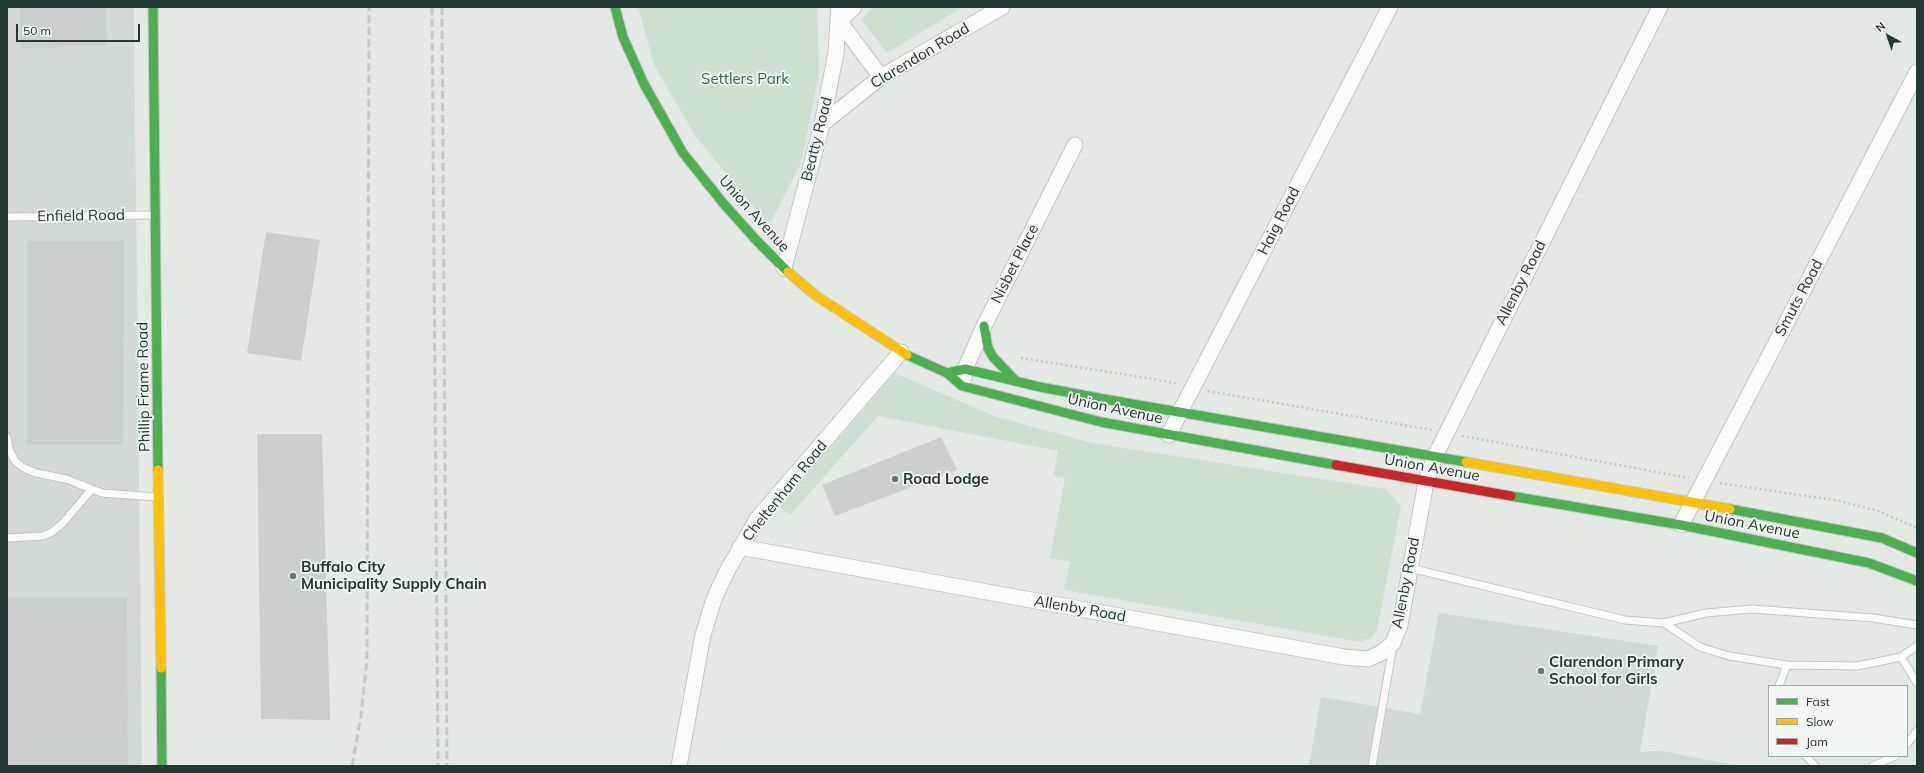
<!DOCTYPE html>
<html>
<head>
<meta charset="utf-8">
<style>
  body { margin:0 }
  #map { position:relative; width:1924px; height:773px; overflow:hidden; background:#e4e9e6; font-family:Mulish,sans-serif }
  canvas { display:block }
  .frame { position:absolute; inset:0; border:8px solid #243933; pointer-events:none }
  .legend { position:absolute; left:1768px; top:685px; width:140px; height:72px; box-sizing:border-box; background:#f2f7f5; border:1px solid #a0aba7; margin:0; padding:5px 7px; list-style:none; font-size:12px; color:#243933 }
  .legend li { display:flex; align-items:center; gap:8px; height:20px }
  .legend b { width:20px; border:1px solid #a0aba7 }
  .north { position:absolute; left:1868px; top:16px; width:40px; height:40px; -webkit-text-stroke:3px #f2f7f5; paint-order:stroke; rotate:320deg; font-size:11px; font-weight:700; line-height:16px; text-align:center; color:#243933 }
  .north::after { content:''; display:block; margin:auto; width:14px; height:18px; background:#243933; clip-path:polygon(50% 0,100% 100%,50% 72%,0 100%) }
  .scale { position:absolute; left:16px; top:24px; width:124px; height:18px; box-sizing:border-box; border:2px solid #243933; border-top:0; padding-left:5px; font-size:12px; line-height:14px; white-space:nowrap; color:#243933; -webkit-text-stroke:3px #f2f7f5; paint-order:stroke }
</style>
</head>
<body>
<div id="map">
<canvas width="1924" height="773"></canvas>
<div class="frame"></div>
<ul class="legend">
<li><b style="height:5px;background:#4caf50"></b>Fast</li>
<li><b style="height:5px;background:#ffc107"></b>Slow</li>
<li><b style="height:5px;background:#c62828"></b>Jam</li>
</ul>
<div class="north">N</div>
<div class="scale">50 m</div>
</div>
<script>
const ctx = document.querySelector('canvas').getContext('2d');
ctx.lineJoin = 'round';
function fillPath(path, color) {
  ctx.fillStyle = color;
  ctx.fill(path, 'evenodd');
}
function toPath(rows) {
  const path = new Path2D();
  for (const r of rows) {
    path.moveTo(r[0], r[1]);
    for (let i = 2; i < r.length; i += 2) path.lineTo(r[i], r[i + 1]);
  }
  return path;
}
function strokePath(path, color, width, dash) {
  ctx.strokeStyle = color;
  ctx.lineWidth = width;
  ctx.lineCap = dash ? 'butt' : 'round';
  ctx.setLineDash(dash || []);
  ctx.stroke(path);
}
function label(font, color, halo, rows, align = 'center') {
  ctx.font = font + ' Mulish,sans-serif';
  ctx.lineWidth = 3.5;
  ctx.setLineDash([]);
  ctx.textBaseline = 'middle';
  ctx.strokeStyle = halo;
  ctx.fillStyle = color;
  for (const [text, x, y, turn = 0] of rows) {
    ctx.save();
    ctx.translate(x, y);
    ctx.rotate((+turn || 0) * Math.PI / 180);
    ctx.textAlign = isNaN(turn) ? turn : align;
    if (halo) ctx.strokeText(text, 0, 0);
    ctx.fillText(text, 0, 0);
    ctx.restore();
  }
}
const built = toPath([
  [7,7,134,7,142,766,7,766],
  [1439,613,1658,646,1640,752,1662,751,1739,766,1309,766,1321,697,1420,714]
]);
const green = toPath([
  [638,7,817,7,819,73,810,120,801,163,771,222,766,221,696,137,654,65],
  [874,7,963,7,887,53,861,19],
  [895,373,994,416,1093,443,1386,489,1401,506,1377,631,1372,637,1361,642,1064,590,1070,562,1050,558,1065,478,1053,476,1058,451,878,416,790,515,779,507]
]);
const building = toPath([
  [20,7,106,7,107,46,21,48],
  [266,232,320,240,301,361,247,353],
  [27,241,124,241,123,445,27,445],
  [257,434,322,434,330,720,261,719],
  [941,437,957,470,835,516,822,485],
  [7,598,127,598,128,766,7,766]
]);
const path = toPath([
  [1021,358,1159,380,1178,384],
  [1208,391,1432,430],
  [1462,436,1689,478],
  [1720,483,1840,501,1878,511,1917,528]
]);
const lane = toPath([
  [7,217,153,215],
  [7,437,9,449,15,461,24,468,36,473,66,479,102,493,157,497],
  [7,538,43,536,52,532,62,524,91,490],
  [1410,568,1625,620,1664,623,1706,613,1752,609,1873,618,1917,625],
  [1664,623,1700,647,1729,656,1787,665,1857,666,1901,657,1917,646],
  [1901,657,1917,683],
  [1779,686,1787,665],
  [1907,744,1917,731],
  [1806,756,1815,766],
  [1372,766,1393,646],
  [1873,766,1895,756]
]);
const street = toPath([
  [854,7,839,21,881,77],
  [822,124,881,77,1002,7],
  [784,268,822,124,836,53,839,7],
  [964,378,965,369,984,326,1075,145],
  [1169,435,1180,412,1390,7],
  [1681,525,1917,72],
  [740,547,1344,657,1368,659,1381,653,1393,643,1400,625,1426,482,1435,456,1660,7],
  [679,766,703,635,714,599,726,573,757,519,901,352]
]);
const fast = toPath([
  [153,7,158,470],
  [615,7,623,37,644,84,683,153,723,203,757,241,788,272],
  [984,326,988,348,993,357,1015,380],
  [907,355,947,373,962,386,1101,422,1336,465],
  [947,373,965,369,1040,387,1104,399,1466,462],
  [1511,496,1681,525,1869,563,1917,581],
  [1730,509,1882,538,1917,553],
  [161,668,162,766]
]);
const slow = toPath([
  [788,272,815,295,907,355],
  [1466,462,1730,509],
  [158,470,161,668]
]);
const jam = toPath([
  [1336,465,1511,496]
]);
const rail = toPath([
  [432,7,438,766],
  [442,7,447,766],
  [352,766,361,716,367,659,369,7]
]);
const markers = [
  [895,479,4,"#677772"],
  [293,576,4,"#677772"],
  [1541,671,4,"#677772"]
];
const streetNames = [
  ["Clarendon Road",920,56,-31],
  ["Beatty Road",817,139,-76],
  ["Union Avenue",754,214,48],
  ["Enfield Road",81,216,-1],
  ["Haig Road",1279,221,-63],
  ["Nisbet Place",1015,264,-63],
  ["Allenby Road",1521,283,-63],
  ["Smuts Road",1799,298,-62],
  ["Phillip Frame Road",144,387,-91],
  ["Union Avenue",1115,409,12],
  ["Union Avenue",1432,468,10],
  ["Cheltenham Road",785,491,-51],
  ["Union Avenue",1752,525,11],
  ["Allenby Road",1406,583,-79],
  ["Allenby Road",1080,609,10]
];
const parkNames = [
  ["Settlers Park",745,79]
];
const poiNames = [
  ["Road Lodge",903,479],
  ["Buffalo City",301,567],
  ["Municipality Supply Chain",301,584],
  ["Clarendon Primary",1549,662],
  ["School for Girls",1549,679]
];
fillPath(built, '#d3dad6');
fillPath(green, '#cfe0d3');
fillPath(building, '#cbd0ce');
strokePath(lane, '#c1c6c3', 9);
strokePath(street, '#c1c6c3', 17);
strokePath(fast, '#c0c6c3', 11);
strokePath(slow, '#c0c6c3', 11);
strokePath(jam, '#c0c6c3', 11);
strokePath(path, '#c1c9c5', 2.5, [2, 3]);
strokePath(lane, '#fbfcfb', 7);
strokePath(street, '#fbfcfb', 15);
strokePath(fast, '#4caf50', 9);
strokePath(slow, '#ffc107', 9);
strokePath(jam, '#c62828', 9);
strokePath(rail, '#c7cac9', 3, [8, 4]);
for (const [x, y, r, color] of markers) {
  const dot = new Path2D();
  dot.arc(x, y, r, 0, 2 * Math.PI);
  ctx.fillStyle = color;
  ctx.fill(dot);
  strokePath(dot, '#f2f7f5', 1.5);
}
label('15px', '#243933', '#f2f7f5', streetNames);
label('15px', '#336c46', '#f2f7f5', parkNames);
label('bold 15px', '#243933', '#f2f7f5', poiNames, 'left');
</script>
</body>
</html>
